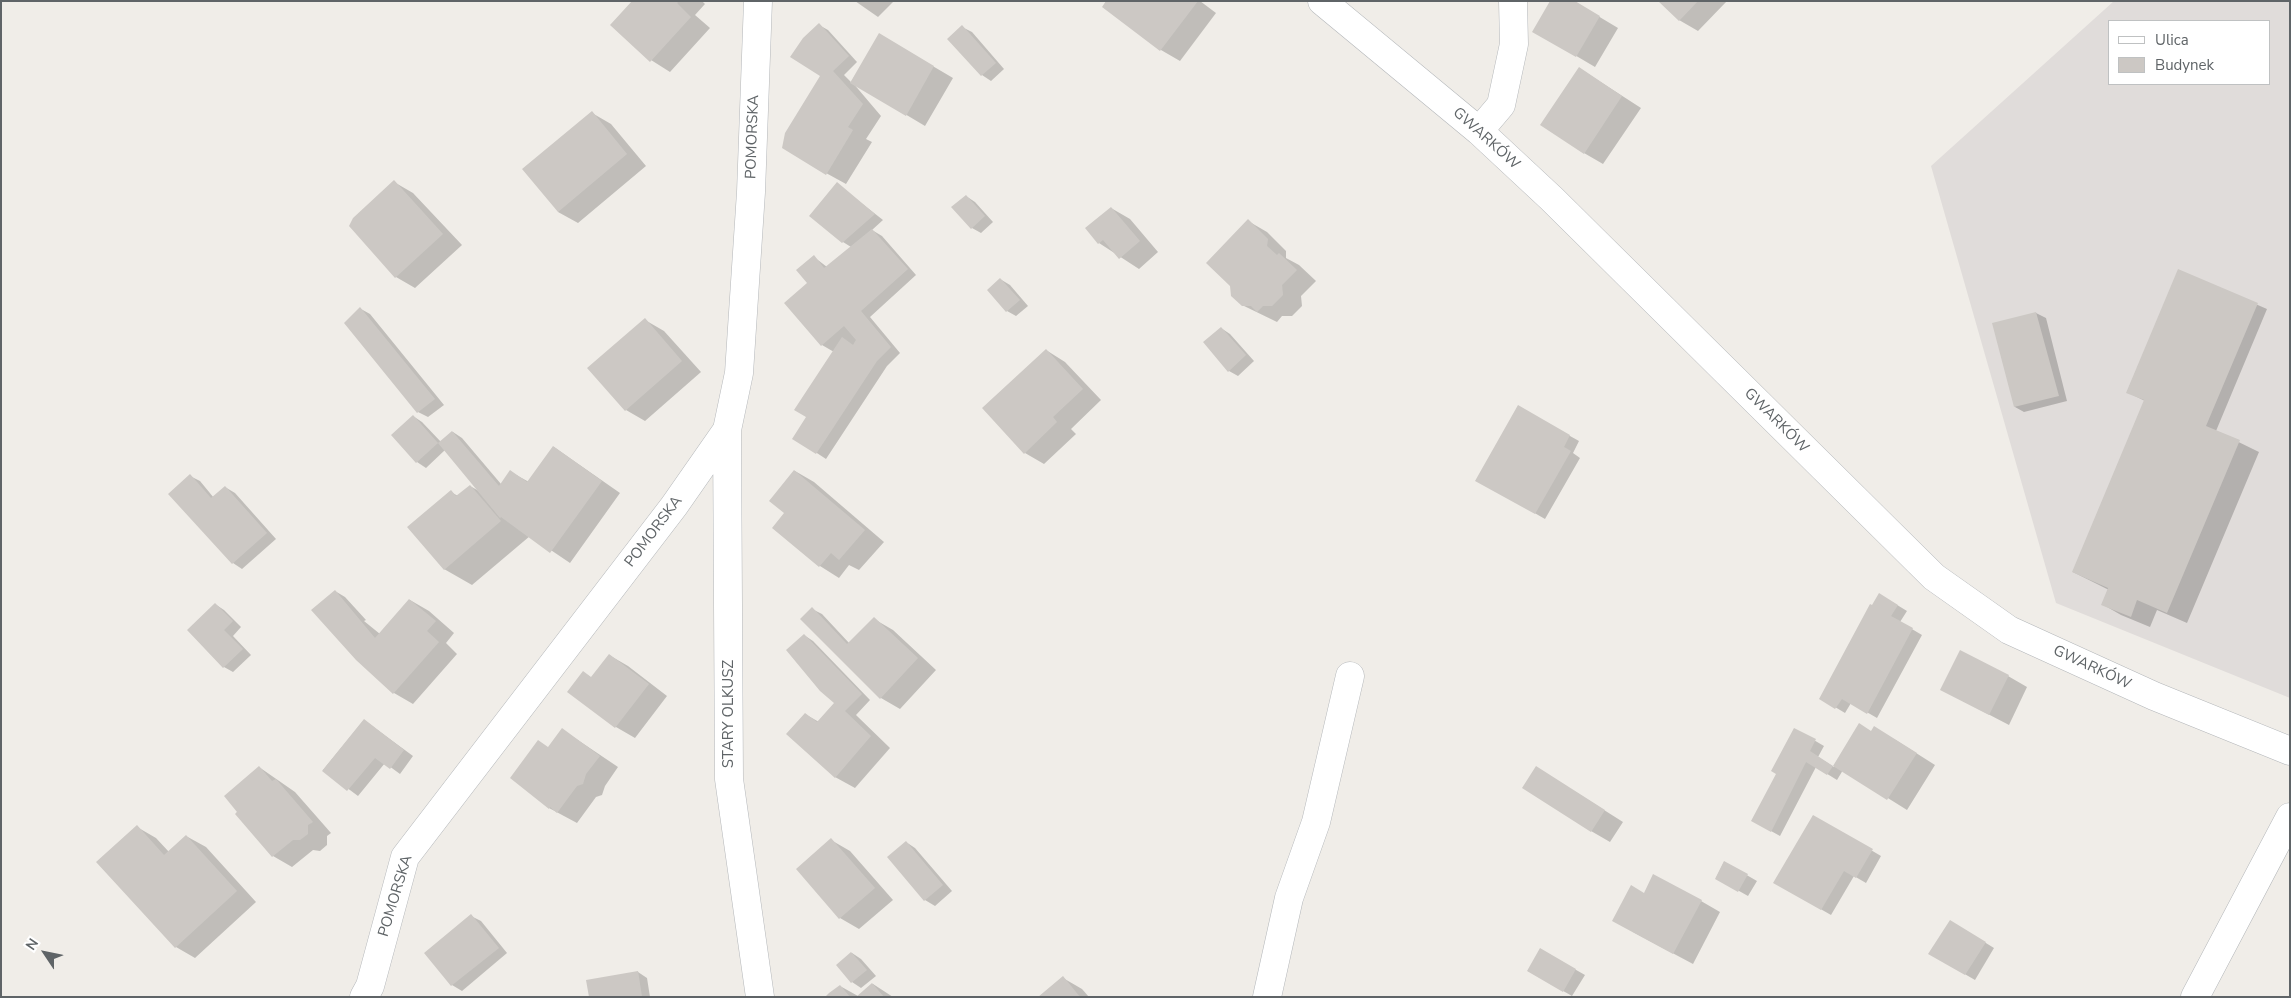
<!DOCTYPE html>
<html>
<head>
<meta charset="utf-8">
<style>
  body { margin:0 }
  #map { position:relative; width:2291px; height:998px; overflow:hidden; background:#f0ede8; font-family:"Nunito Sans",sans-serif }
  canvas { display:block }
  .frame { position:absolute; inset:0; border:2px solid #5f6467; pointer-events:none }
  .legend { position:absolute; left:2108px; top:20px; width:162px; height:65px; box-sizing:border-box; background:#fff; border:1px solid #bfc1c2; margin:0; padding:6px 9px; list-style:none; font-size:15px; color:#5f6467 }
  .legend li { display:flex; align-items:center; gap:10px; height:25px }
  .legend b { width:25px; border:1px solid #bfc1c2 }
  .north { position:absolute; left:20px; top:928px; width:50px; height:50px; -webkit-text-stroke:4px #fff; paint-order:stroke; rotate:304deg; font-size:14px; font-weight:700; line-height:20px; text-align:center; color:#5f6467 }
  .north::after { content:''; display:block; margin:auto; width:18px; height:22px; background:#5f6467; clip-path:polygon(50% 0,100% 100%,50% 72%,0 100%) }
</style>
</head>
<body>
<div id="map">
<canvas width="2291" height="998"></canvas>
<div class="frame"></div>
<ul class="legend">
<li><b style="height:6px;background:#fff"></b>Ulica</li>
<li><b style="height:14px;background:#ccc8c4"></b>Budynek</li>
</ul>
<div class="north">N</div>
</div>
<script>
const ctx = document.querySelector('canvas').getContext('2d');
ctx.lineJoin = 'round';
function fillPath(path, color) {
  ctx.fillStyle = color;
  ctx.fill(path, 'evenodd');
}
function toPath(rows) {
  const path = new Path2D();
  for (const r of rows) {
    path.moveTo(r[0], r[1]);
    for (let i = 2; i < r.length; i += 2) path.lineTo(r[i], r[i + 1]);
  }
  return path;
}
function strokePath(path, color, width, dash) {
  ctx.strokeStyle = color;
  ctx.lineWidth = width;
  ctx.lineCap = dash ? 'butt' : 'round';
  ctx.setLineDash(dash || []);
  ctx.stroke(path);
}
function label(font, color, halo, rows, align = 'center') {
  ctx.font = font + ' "Nunito Sans",sans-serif';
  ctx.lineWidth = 5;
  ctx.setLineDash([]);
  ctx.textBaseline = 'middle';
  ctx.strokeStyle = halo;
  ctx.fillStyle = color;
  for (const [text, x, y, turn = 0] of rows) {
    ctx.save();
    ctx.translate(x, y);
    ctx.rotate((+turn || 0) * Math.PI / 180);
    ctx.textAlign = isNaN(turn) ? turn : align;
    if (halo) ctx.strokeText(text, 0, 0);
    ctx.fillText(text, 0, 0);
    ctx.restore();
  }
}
const industrial = toPath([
  [2114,1,2290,1,2290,698,2056,603,1931,166],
  [2110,21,2270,21,2270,84,2110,84]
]);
const shadow = toPath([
  [634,1,702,1,705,4,695,15,710,28,670,72,651,60],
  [855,1,894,1,878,17],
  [1108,1,1200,1,1216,13,1180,61,1161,50,1103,7],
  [1573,1,1618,28,1595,67,1534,31],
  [1660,1,1727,1,1698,31,1679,20],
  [819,25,828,30,857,62,844,75,851,82,880,35,953,78,925,126,853,83,881,116,866,139,872,142,846,184,826,173],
  [962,27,972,32,1004,69,991,81,982,75],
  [1579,68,1641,108,1603,164,1584,153],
  [592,113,611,124,646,166,578,223,558,212],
  [394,182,413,193,462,245,415,288,396,277],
  [837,184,883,220,872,230,882,236,916,275,870,317,900,353,887,366,826,459,794,438,808,417,834,352,822,345,807,285,814,257,827,267,851,247,843,242],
  [966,196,975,202,993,222,981,233,972,228],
  [1111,208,1130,219,1158,252,1139,269,1099,243],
  [1248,221,1267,232,1286,251,1286,258,1299,265,1316,281,1301,296,1302,306,1292,316,1282,316,1277,322,1242,305],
  [2179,271,2267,309,2216,431,2259,452,2187,623,2157,610,2150,627,2121,615,2102,604,2109,590,2073,572,2145,401,2127,392],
  [1000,279,1010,285,1028,306,1016,316,1007,311],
  [361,309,370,314,444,405,428,417,418,412],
  [2036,313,2046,318,2067,401,2024,412,2015,407],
  [645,320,664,331,701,372,645,421,626,410],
  [1221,328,1230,334,1254,361,1238,376,1229,371],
  [1046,350,1065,362,1101,400,1071,429,1076,434,1044,464,1025,453],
  [1518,407,1579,441,1573,453,1580,458,1545,519,1477,480],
  [413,416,422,422,441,442,453,432,462,438,501,484,511,472,529,482,554,447,620,493,570,563,530,536,472,585,444,569,451,492,458,496,470,486,479,491,445,450,426,468,417,462],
  [795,471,814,482,884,542,859,570,849,565,839,578,820,566,773,528,785,513],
  [190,476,200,481,214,498,225,487,235,493,276,539,242,569,233,563,170,494],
  [335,591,345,597,366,620,364,621,380,634,410,600,429,611,454,633,446,643,457,654,413,704,394,693,356,659],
  [1889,600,1907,611,1900,622,1922,635,1877,718,1851,703,1845,713,1820,698],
  [215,604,224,610,241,627,233,636,251,655,233,672,224,667],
  [812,609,822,614,850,644,874,619,893,630,936,670,900,709,881,698],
  [804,635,813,641,870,700,856,715,890,748,855,788,835,777,805,714,819,722,836,702],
  [609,655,628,666,667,696,635,738,616,727,569,691,583,672,592,678],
  [2008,676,2027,687,2009,725,1961,700],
  [364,720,413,756,400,774,385,763,358,796,323,770],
  [1860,725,1872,732,1894,739,1935,765,1907,810,1843,770,1837,780,1816,767,1780,836,1753,821,1778,774,1795,729,1824,746,1818,757,1834,767],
  [563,730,618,767,605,786,602,795,596,797,577,823,549,808,512,778,549,748],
  [259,767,295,792,331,833,327,836,327,845,320,851,313,850,292,867,273,856,236,814],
  [1555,779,1623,822,1610,842,1591,831],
  [1813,816,1881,856,1866,883,1854,876,1831,915,1775,883],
  [137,827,156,838,169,852,186,836,206,847,256,902,195,958,176,947],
  [831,840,850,851,893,900,859,929,840,918],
  [906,842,915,848,952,891,935,906,925,900,889,857],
  [1724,862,1757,881,1748,896,1716,878],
  [1701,901,1720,912,1693,964,1633,932],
  [471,916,481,921,507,953,462,991,452,985,426,953],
  [1960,927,1994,948,1975,980,1930,954],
  [1541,950,1585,975,1572,996,1528,971],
  [852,953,861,959,876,976,861,988,852,982,837,965],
  [638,972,647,978,650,997,590,997],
  [1063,978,1082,989,1089,997,1040,997],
  [873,984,893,997,827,997,840,986,858,996]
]);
const building = toPath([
  [632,1,679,1,677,3,691,17,650,62,610,25],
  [1106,1,1198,1,1160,51,1102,7],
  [1550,1,1575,1,1600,16,1576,57,1532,32],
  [1658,1,1698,1,1679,21],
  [819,23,849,56,833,71,863,104,848,127,853,130,826,175,782,148,785,133,820,76,790,57,803,38],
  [962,25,996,63,981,76,947,39],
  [879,33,934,66,906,116,850,83],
  [1579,67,1622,96,1584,154,1540,125],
  [592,111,627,154,558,212,522,169],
  [394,180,443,234,395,278,349,226,353,218],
  [837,182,875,214,842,243,809,216],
  [966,195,985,216,971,229,951,207],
  [1111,207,1140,241,1119,259,1103,240,1098,244,1085,228],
  [1248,219,1268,239,1267,246,1277,255,1279,253,1297,270,1282,285,1283,295,1272,306,1263,306,1257,312,1251,306,1242,306,1231,296,1230,286,1206,263],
  [872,229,908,269,861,311,891,347,877,361,816,454,792,439,806,417,794,410,842,337,853,345,856,340,844,326,821,346,784,303,807,283,796,270,814,255,824,268],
  [2178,269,2258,303,2206,426,2240,440,2167,613,2137,600,2131,617,2101,605,2108,588,2072,572,2144,400,2126,393],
  [1000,278,1020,300,1006,312,987,290],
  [360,307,435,399,417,413,344,323],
  [2036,312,2059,396,2014,407,1992,323],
  [645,318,682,361,625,411,587,368],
  [1221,327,1246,355,1228,372,1203,342],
  [1046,349,1083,389,1053,417,1057,422,1024,454,982,408],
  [1518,405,1570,435,1564,447,1571,451,1535,514,1475,481],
  [413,415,438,443,416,463,391,435],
  [452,431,499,486,510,470,527,482,553,446,602,481,550,553,501,517,500,518,438,443],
  [794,470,865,530,839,560,831,553,819,567,772,528,784,513,769,501],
  [190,474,211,498,225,486,267,533,232,564,168,494],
  [470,485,501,521,444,570,407,527,451,490,456,496],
  [335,590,375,638,409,599,436,621,427,631,439,642,393,694,356,660,311,610],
  [1879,593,1898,605,1891,616,1913,628,1867,714,1842,699,1835,709,1819,699,1870,604,1872,605],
  [215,603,233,621,224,630,243,649,223,668,187,630],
  [812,607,847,644,874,617,918,658,880,699,800,619],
  [804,634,862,694,845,711,871,736,835,778,786,734,805,713,817,722,834,703,820,691,786,650],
  [1960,650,2009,675,1989,715,1940,690],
  [609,654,649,684,615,728,567,692,583,671,591,677],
  [364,719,404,750,390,769,375,758,347,791,322,771],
  [1859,723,1871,731,1874,726,1917,753,1887,800,1833,766,1827,775,1806,762,1771,832,1751,821,1776,774,1771,771,1794,728,1816,739,1810,751,1833,766],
  [562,728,600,756,586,774,583,784,577,786,557,813,550,807,549,809,510,778,538,740,548,747],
  [259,766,272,781,276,779,313,822,308,825,308,834,300,840,293,840,272,857,235,814,237,812,224,796],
  [1536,766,1605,810,1591,832,1522,788],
  [1813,815,1873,849,1856,878,1844,871,1821,910,1773,883],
  [137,825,164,855,186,835,237,891,175,948,96,862],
  [831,838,875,888,839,919,796,869],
  [906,841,943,885,924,901,887,857],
  [1724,861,1748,874,1738,892,1715,879],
  [1653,874,1702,900,1673,954,1612,921,1631,885,1644,893],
  [471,914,499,948,451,986,424,953],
  [1950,920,1986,942,1965,975,1928,954],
  [1540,948,1576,969,1563,992,1527,971],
  [851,952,867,970,851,983,836,965],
  [638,971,642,997,589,997,586,980],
  [1063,976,1080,997,1038,997],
  [872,983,884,997,856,997],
  [840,985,850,997,825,997,829,993]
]);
const minor = toPath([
  [1322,1,1479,131,1552,199,1934,577,2009,630,2154,696,2290,751],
  [1479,131,1501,105,1514,44,1513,1],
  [727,430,729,779,760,997],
  [364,997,370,986,405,857,674,506,727,430,739,373,751,192,758,1],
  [1267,997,1289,898,1316,822,1350,676],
  [2195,997,2290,817]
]);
const streetNames = [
  ["POMORSKA",753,137,-88],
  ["GWARKÓW",1486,139,42],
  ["GWARKÓW",1776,421,45],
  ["POMORSKA",654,532,-53],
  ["GWARKÓW",2092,668,25],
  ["STARY OLKUSZ",729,714,-90],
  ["POMORSKA",396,896,-73]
];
fillPath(industrial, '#e0dcda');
fillPath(shadow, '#0003');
fillPath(building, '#ccc8c4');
strokePath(minor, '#b3b6b9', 29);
strokePath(minor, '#fff', 28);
label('15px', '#5f6467', '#fff', streetNames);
</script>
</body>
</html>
